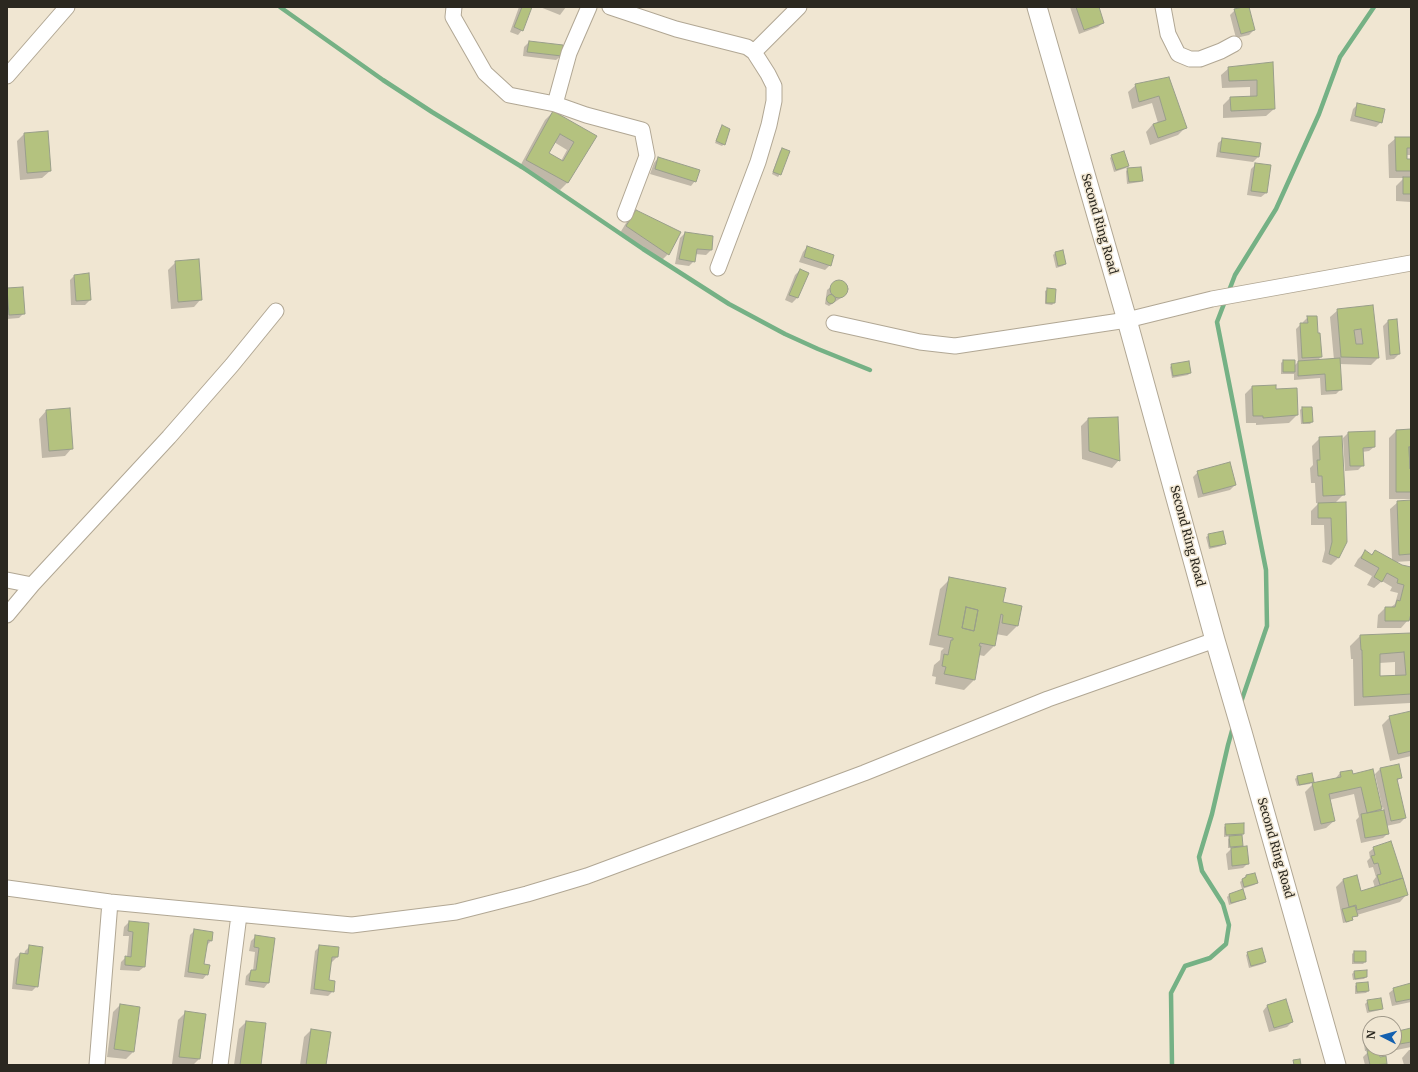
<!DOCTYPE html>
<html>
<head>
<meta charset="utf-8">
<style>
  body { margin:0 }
  #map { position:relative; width:1418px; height:1072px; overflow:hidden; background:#f0e6d2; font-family:Merriweather,serif }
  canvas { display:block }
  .frame { position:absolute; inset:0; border:8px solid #2b2820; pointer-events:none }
  .north { position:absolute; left:1362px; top:1016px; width:40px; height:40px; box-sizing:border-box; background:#f0e6d2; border:1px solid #a19a8b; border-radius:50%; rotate:276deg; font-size:11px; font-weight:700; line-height:16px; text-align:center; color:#2b2820 }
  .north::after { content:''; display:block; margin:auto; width:14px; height:18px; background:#1360af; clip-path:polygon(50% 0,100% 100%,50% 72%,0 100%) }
</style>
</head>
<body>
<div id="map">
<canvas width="1418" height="1072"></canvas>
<div class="frame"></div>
<div class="north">N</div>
</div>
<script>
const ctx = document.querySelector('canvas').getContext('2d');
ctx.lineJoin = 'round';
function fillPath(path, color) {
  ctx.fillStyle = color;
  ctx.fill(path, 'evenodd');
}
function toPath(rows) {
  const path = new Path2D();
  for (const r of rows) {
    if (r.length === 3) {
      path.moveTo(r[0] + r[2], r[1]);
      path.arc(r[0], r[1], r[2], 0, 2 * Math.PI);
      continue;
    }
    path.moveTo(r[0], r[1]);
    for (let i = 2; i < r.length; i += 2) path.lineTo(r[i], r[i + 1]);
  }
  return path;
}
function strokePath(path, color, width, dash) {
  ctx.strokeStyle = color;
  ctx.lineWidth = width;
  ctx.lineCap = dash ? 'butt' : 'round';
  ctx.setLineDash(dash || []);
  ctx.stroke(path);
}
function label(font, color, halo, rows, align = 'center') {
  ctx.font = font + ' Merriweather,serif';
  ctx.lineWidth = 3;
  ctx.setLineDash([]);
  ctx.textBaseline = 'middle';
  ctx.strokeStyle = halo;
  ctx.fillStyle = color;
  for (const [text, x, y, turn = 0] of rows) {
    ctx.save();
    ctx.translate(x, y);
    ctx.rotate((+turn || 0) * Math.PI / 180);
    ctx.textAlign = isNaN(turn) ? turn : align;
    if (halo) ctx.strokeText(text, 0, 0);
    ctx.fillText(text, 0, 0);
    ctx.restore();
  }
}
const shadow = toPath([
  [519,7,531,7,522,30,518,35,510,32],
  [540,7,566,7,560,15],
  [1070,7,1098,7,1103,23,1098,27,1079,34],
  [1248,7,1254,30,1249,35,1236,38,1230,15,1235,10],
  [529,42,561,56,556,60,523,56,524,47],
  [1272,63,1274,109,1266,116,1223,118,1223,105,1230,98,1250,97,1250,87,1222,88,1221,75,1229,68],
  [1169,78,1186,127,1178,135,1150,145,1146,132,1153,124,1158,123,1152,103,1132,109,1128,92,1136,85],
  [1358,104,1381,122,1376,127,1350,121,1353,109],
  [553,112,595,137,567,183,560,190,519,168,545,120],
  [554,142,567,150,561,161,548,153],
  [722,126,724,144,722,146,715,143,720,129],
  [24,134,50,171,42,178,20,180,17,141],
  [1396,138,1411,138,1411,155,1406,155,1406,160,1411,160,1411,202,1396,201,1396,186,1404,178,1389,178,1388,145],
  [1223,139,1259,144,1258,157,1253,162,1216,157,1218,143],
  [782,149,780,174,778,177,772,174,780,151],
  [1112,156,1128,166,1126,168,1114,172,1110,158],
  [658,158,695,181,691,186,650,174,654,163],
  [1256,164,1266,193,1261,197,1247,195,1251,169],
  [1128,169,1142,180,1140,182,1127,184,1126,171],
  [636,211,668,254,661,261,620,233,629,218],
  [685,233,711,250,706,255,695,254,694,261,689,266,675,264,680,238],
  [807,247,830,265,825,270,799,262,803,252],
  [1062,251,1065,264,1063,266,1056,268,1053,255,1055,253],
  [176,262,201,299,194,307,171,309,168,270],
  [800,270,808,273,797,298,792,303,785,300,795,275],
  [74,276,90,300,85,305,71,305,70,280],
  [838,281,845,283,847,285,846,293,841,298,829,306,825,304,827,290],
  [8,289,24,313,19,318,7,319],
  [1048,289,1054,303,1052,305,1045,304,1045,291],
  [1372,306,1378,358,1371,365,1339,364,1341,389,1336,394,1321,395,1320,378,1294,380,1294,374,1281,374,1281,363,1283,361,1294,366,1298,362,1296,329,1301,324,1303,324,1303,322,1308,317,1321,357,1317,361,1334,360,1330,317,1338,310],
  [1397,320,1399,354,1394,359,1386,360,1383,326,1388,321],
  [1172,365,1190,373,1188,375,1172,378,1170,367],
  [1275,386,1275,390,1297,415,1289,423,1256,425,1256,423,1246,423,1245,394,1252,387],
  [1302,408,1312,422,1310,424,1301,424,1300,410],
  [46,411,72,448,65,456,42,458,39,419],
  [1088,419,1119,460,1112,468,1082,459,1081,426],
  [1411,430,1411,499,1389,499,1389,438,1396,431],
  [1348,433,1374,447,1369,451,1362,452,1363,465,1358,470,1345,471,1343,438],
  [1320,438,1344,494,1335,503,1346,541,1338,558,1331,565,1322,562,1325,550,1324,525,1311,525,1311,511,1319,503,1316,503,1315,483,1311,483,1310,468,1313,465,1312,446],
  [1198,472,1235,485,1230,490,1198,498,1193,477],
  [1411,501,1411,561,1395,562,1402,566,1411,568,1411,610,1408,620,1401,628,1377,628,1378,615,1385,608,1390,608,1395,604,1398,593,1390,591,1392,587,1382,581,1374,588,1367,585,1372,576,1354,566,1358,559,1365,552,1371,555,1375,551,1392,560,1390,509,1398,502],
  [1209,535,1224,544,1222,546,1209,549,1206,537],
  [950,579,1002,603,1017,626,1007,636,996,634,994,646,984,656,979,655,974,680,964,690,935,684,936,677,932,676,934,665,940,660,941,651,944,648,929,645,940,589],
  [1411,634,1411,702,1410,703,1354,706,1353,659,1351,659,1350,646,1360,636],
  [1395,662,1395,677,1379,677,1379,663],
  [1411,712,1411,756,1390,761,1382,725,1390,717],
  [1380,769,1401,777,1397,781,1405,818,1400,823,1386,826,1388,833,1383,838,1361,843,1356,820,1359,817,1354,794,1329,800,1334,821,1326,828,1314,831,1305,792,1313,784,1335,779,1340,773,1352,775,1381,806,1382,806,1375,774],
  [1383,807,1384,811,1378,812],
  [1297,777,1312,782,1310,784,1297,786,1295,779],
  [1226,825,1243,833,1241,836,1242,845,1240,848,1248,863,1243,868,1228,870,1226,854,1232,848,1228,848,1228,839,1231,836,1224,837,1224,827],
  [1374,848,1401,877,1398,881,1407,894,1400,902,1357,915,1351,918,1349,922,1343,923,1336,887,1343,880,1360,892,1375,888,1373,881,1376,877,1373,867,1369,868,1367,861,1370,858,1369,852],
  [1246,876,1257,883,1254,885,1242,889,1240,882],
  [1243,891,1245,898,1243,900,1229,905,1227,897,1229,895],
  [129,922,148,924,144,967,139,971,120,970,121,962,126,957,127,957,129,936,123,936,124,927],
  [195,930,211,941,206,946,203,965,207,974,203,979,184,977,190,935],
  [256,936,274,939,268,983,264,988,245,985,246,976,251,971,253,971,255,952,249,951,251,941],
  [30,946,37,986,32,991,12,989,15,959,20,954,24,955,25,951],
  [320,946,338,948,337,957,332,962,331,962,328,981,333,991,328,996,310,994,315,951],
  [1354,952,1365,962,1363,964,1352,964,1352,954],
  [1248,953,1265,962,1263,964,1249,968,1246,955],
  [1354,972,1366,977,1364,979,1353,980,1352,974],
  [1357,984,1368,991,1366,993,1355,994,1355,986],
  [1411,984,1411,1002,1392,1006,1389,993,1394,989],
  [1368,1001,1382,1008,1380,1010,1367,1013,1365,1004],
  [120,1005,133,1052,126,1059,107,1057,113,1012],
  [1267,1006,1292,1022,1287,1027,1269,1032,1263,1011],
  [186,1012,204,1015,199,1059,193,1065,172,1064,178,1020],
  [246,1022,260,1065,234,1065,239,1029],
  [1411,1029,1411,1047,1382,1053,1381,1048,1394,1048,1394,1033],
  [311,1030,325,1065,300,1065,304,1037],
  [1370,1034,1370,1048,1377,1048,1375,1050,1380,1058,1386,1063,1385,1065,1365,1065,1363,1057,1369,1051,1365,1051,1363,1037,1365,1035],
  [1409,1050,1411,1050,1411,1065,1404,1065,1402,1058]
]);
const stream = toPath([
  [280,7,383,80,432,112,522,167,643,249,729,304,785,334,818,349,870,370],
  [1240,705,1267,626,1266,570,1217,322,1235,275,1276,209,1319,114,1340,57,1374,7],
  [1172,1065,1171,993,1185,966,1210,958,1226,944,1229,925,1223,904,1202,871,1199,857,1212,814,1228,745,1233,727]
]);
const building = toPath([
  [522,7,532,7,523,31,514,27,522,7],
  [1076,7,1099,7,1104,23,1084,30,1076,7],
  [1243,7,1249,7,1255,30,1241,34,1234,9,1243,7],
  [529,41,563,45,562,56,527,52,529,41],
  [1273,62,1275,109,1231,111,1230,97,1257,96,1257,80,1229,81,1228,67,1273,62],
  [1169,77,1187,128,1158,138,1153,124,1166,120,1159,96,1139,102,1135,84,1169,77],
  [1357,103,1385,109,1382,123,1355,116,1357,103],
  [553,111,597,136,568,183,526,160,553,111],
  [560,134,574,142,563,161,549,153,560,134],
  [722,125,730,129,725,145,716,141,722,125],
  [48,131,51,171,27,173,24,133,48,131],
  [1395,137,1411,137,1411,148,1407,148,1407,159,1411,159,1411,171,1396,171,1395,137],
  [1222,138,1261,143,1259,157,1220,152,1222,138],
  [782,148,790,151,781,175,773,172,782,148],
  [1124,151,1129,166,1116,170,1111,155,1124,151],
  [658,157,700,170,696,182,655,169,658,157],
  [1255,163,1271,165,1267,193,1251,191,1255,163],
  [1141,167,1143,181,1129,182,1127,168,1141,167],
  [1403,177,1411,177,1411,194,1403,194,1403,177],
  [636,210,681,232,669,255,626,226,636,210],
  [685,232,713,236,712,250,697,249,695,262,679,259,685,232],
  [807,246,834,255,831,266,804,257,807,246],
  [1063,250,1066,264,1058,266,1055,252,1063,250],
  [199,259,202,300,178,302,175,261,199,259],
  [800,269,809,273,798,298,789,295,800,269],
  [89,273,91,300,76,301,74,275,89,273],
  [839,289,9],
  [23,287,25,314,9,315,7,288,23,287],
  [1047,288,1056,289,1055,303,1046,303,1047,288],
  [831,299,4.5],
  [1373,305,1379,358,1341,357,1337,309,1373,305],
  [1361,329,1363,344,1356,344,1354,330,1361,329],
  [1307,316,1317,316,1318,333,1320,333,1322,357,1302,358,1300,323,1308,323,1307,316],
  [1397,319,1400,354,1390,355,1388,320,1397,319],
  [1340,358,1342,390,1326,391,1325,374,1298,376,1298,361,1340,358],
  [1283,360,1295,360,1295,372,1283,372,1283,360],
  [1189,361,1191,373,1173,376,1171,364,1189,361],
  [1276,385,1276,389,1297,388,1298,415,1263,418,1263,416,1253,416,1252,386,1276,385],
  [1302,407,1312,407,1313,422,1303,423,1302,407],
  [70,408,73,449,49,451,46,410,70,408],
  [1118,417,1120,461,1089,451,1088,418,1118,417],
  [1411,429,1411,447,1409,447,1410,469,1411,469,1411,492,1396,492,1396,430,1411,429],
  [1375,431,1375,447,1363,448,1364,466,1350,466,1348,432,1375,431],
  [1342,436,1345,495,1323,496,1322,476,1318,476,1317,460,1320,460,1319,437,1342,436],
  [1409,447,1411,447,1411,469,1410,469,1409,447],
  [1230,462,1236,485,1203,494,1197,471,1230,462],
  [1411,500,1411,554,1399,555,1397,501,1411,500],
  [1346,502,1347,542,1339,558,1329,554,1332,542,1331,518,1318,518,1318,503,1346,502],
  [1223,531,1226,544,1210,547,1208,534,1223,531],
  [1365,550,1372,555,1375,550,1402,565,1411,567,1411,614,1409,621,1385,621,1385,607,1395,607,1397,600,1400,601,1404,585,1397,583,1398,579,1387,573,1382,582,1374,577,1379,568,1361,558,1365,550],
  [949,577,1006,588,1003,602,1022,606,1018,626,1002,623,1003,615,1001,614,995,646,980,643,979,646,981,646,975,680,944,674,946,667,942,666,944,654,948,655,951,640,953,640,953,638,938,635,949,577],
  [966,607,978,610,974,631,962,628,966,607],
  [966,607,978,610,974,631,962,628,966,607],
  [1411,633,1411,694,1363,697,1362,650,1361,650,1360,635,1411,633],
  [1404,652,1406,675,1380,676,1380,654,1404,652],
  [1411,711,1411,751,1398,754,1389,716,1411,711],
  [1399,764,1402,778,1397,779,1406,818,1391,821,1380,768,1399,764],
  [1373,769,1382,809,1367,813,1361,787,1329,794,1335,821,1321,824,1312,783,1341,777,1340,772,1352,770,1353,774,1373,769],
  [1312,773,1314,782,1299,785,1297,776,1312,773],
  [1384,810,1389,834,1365,838,1361,814,1384,810],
  [1244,823,1244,834,1226,835,1225,824,1244,823],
  [1242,835,1243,846,1230,847,1229,836,1242,835],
  [1391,841,1403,878,1380,885,1377,875,1381,874,1378,863,1374,864,1371,856,1375,855,1373,847,1391,841],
  [1247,846,1249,864,1232,866,1231,848,1247,846],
  [1255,873,1258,883,1244,887,1242,879,1246,877,1246,875,1255,873],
  [1357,875,1361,891,1403,878,1408,895,1357,910,1356,905,1349,907,1343,879,1357,875],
  [1243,889,1246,899,1231,903,1229,894,1243,889],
  [1355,906,1358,916,1352,917,1353,920,1346,922,1342,909,1355,906],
  [129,921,149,923,145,967,125,965,125,956,131,957,133,932,128,931,129,921],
  [194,929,213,932,212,941,208,940,204,964,210,965,208,975,188,972,194,929],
  [255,935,275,938,269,983,249,981,251,970,256,970,259,948,254,947,255,935],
  [29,945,43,947,38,987,16,984,20,953,28,954,29,945],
  [319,945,339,947,338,957,332,957,329,980,335,981,334,992,314,989,319,945],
  [1262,948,1266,962,1251,966,1247,952,1262,948],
  [1354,951,1366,951,1366,962,1354,962,1354,951],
  [1367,970,1367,977,1355,979,1354,971,1367,970],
  [1368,982,1369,991,1357,992,1356,983,1368,982],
  [1411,983,1411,999,1396,1002,1393,988,1411,983],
  [1381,998,1383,1009,1369,1011,1367,1000,1381,998],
  [1286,999,1293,1022,1274,1028,1267,1005,1286,999],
  [120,1004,140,1007,134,1052,114,1049,120,1004],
  [185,1011,206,1014,200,1059,179,1057,185,1011],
  [246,1021,266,1023,261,1065,240,1065,246,1021],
  [1411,1028,1411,1042,1394,1045,1394,1032,1411,1028],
  [311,1029,331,1032,326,1065,306,1065,311,1029],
  [1370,1033,1370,1048,1377,1048,1367,1050,1365,1034,1370,1033],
  [1379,1049,1380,1057,1386,1056,1387,1064,1370,1065,1367,1051,1379,1049],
  [1300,1059,1301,1065,1294,1065,1293,1060,1300,1059]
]);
const minor = toPath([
  [454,7,453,17,485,73,509,95,555,104],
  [589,7,569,53,555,104,586,115,642,130,647,156,625,214],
  [610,7,676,29,747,47,754,52,768,74,774,86,774,101,769,125,758,162,718,268],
  [1163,7,1168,34,1178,54,1190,59,1200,59,1221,51,1234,44],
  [754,52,799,7],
  [7,76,67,7],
  [834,323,920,342,955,346,1127,320,1212,299,1411,263],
  [7,580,32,585],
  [7,615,32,585,169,437,232,365,276,311],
  [7,888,110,902,352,925,456,912,527,894,587,876,864,773,1048,699,1215,640],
  [97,1065,110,902],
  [220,1065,239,915]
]);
const major = toPath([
  [1037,7,1127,320,1215,640,1242,732,1336,1065]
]);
const streetNames = [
  ["Second Ring Road",1099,224,74],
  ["Second Ring Road",1187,536,75],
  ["Second Ring Road",1275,848,74]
];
fillPath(shadow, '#0003');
strokePath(stream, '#75b185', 4.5);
fillPath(building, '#b4c27f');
strokePath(building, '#999e8a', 1);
strokePath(minor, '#b1a794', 17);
strokePath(major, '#b1a794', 21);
strokePath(minor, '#fff', 15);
strokePath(major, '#fff', 19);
label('12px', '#2b2820', '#f0e6d2', streetNames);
</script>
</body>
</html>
